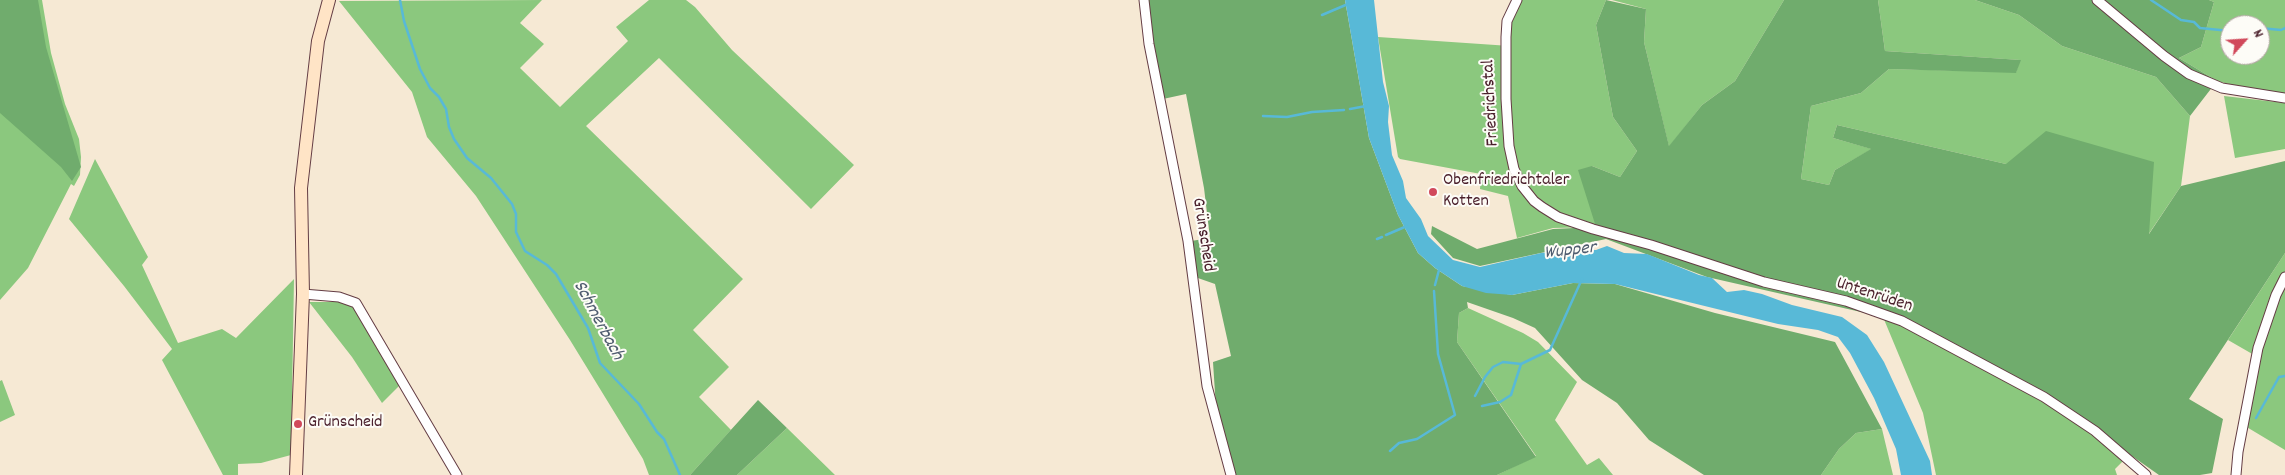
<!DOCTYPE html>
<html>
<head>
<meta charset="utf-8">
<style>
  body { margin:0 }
  #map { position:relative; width:2285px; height:475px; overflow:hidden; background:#f6e9d4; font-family:Dekko,sans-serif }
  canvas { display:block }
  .north { position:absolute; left:2220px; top:15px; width:50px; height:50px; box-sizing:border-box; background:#fdfcf7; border:1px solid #b5a4a5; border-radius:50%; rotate:64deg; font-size:14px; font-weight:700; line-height:20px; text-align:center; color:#4a1f2b }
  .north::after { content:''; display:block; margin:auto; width:18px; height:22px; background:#d1495b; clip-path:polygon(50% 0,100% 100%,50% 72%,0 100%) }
</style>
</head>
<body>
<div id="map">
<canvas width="2285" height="475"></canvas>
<div class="north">N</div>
</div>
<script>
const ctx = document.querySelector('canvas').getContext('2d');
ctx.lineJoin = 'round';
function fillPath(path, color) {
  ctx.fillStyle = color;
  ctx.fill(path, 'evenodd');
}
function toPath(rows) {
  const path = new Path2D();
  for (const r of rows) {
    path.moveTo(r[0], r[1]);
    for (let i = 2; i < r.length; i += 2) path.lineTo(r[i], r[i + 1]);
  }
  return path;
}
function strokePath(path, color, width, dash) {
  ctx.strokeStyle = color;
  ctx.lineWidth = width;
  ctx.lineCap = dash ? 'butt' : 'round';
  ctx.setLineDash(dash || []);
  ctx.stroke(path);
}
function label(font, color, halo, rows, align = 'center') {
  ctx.font = font + ' Dekko,sans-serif';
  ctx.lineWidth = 4;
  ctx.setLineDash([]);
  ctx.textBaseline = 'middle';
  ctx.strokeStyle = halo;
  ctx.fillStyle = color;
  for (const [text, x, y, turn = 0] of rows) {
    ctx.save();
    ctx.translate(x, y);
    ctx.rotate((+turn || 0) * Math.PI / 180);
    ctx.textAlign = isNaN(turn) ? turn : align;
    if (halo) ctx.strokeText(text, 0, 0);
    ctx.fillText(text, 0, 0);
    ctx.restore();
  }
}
const green = toPath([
  [0,0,42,0,51,53,65,104,79,139,81,157,80,175,74,186,71,184,28,268,0,300],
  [542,0,520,23,544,44,520,68,560,107,628,41,616,27,649,0,686,0,695,7,732,50,854,165,811,209,659,58,586,126,743,279,693,330,729,367,699,397,731,430,690,475,649,475,643,459,570,340,476,196,427,137,412,92,339,1],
  [1522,0,1606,0,1596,25,1613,117,1637,151,1620,177,1592,166,1596,227,1553,228,1517,238,1508,196,1480,189,1481,174,1400,159,1398,157,1378,37,1510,46,1511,20],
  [1612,0,1784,0,1735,81,1702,105,1669,147,1644,42,1646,9],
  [1878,0,1975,0,2019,15,2062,46,2156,77,2190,116,2181,186,2148,235,2006,164,1837,125,1833,138,1872,149,1835,170,1829,185,1801,179,1811,106,1861,93,1889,69,2016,72,2020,60,1885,51],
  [2209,0,2285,0,2285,96,2273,95,2217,81,2179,58,2201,47,2214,2],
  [2230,25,2260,25,2260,55,2230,55],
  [2224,96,2285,103,2285,149,2235,158],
  [95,159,148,257,142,265,178,343,222,329,236,338,294,279,291,455,261,463,238,464,238,475,223,475,162,360,172,349,124,286,69,219],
  [2285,253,2285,450,2245,426,2261,359,2228,340],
  [309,302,346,302,358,311,400,385,382,403,352,357],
  [1468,308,1523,333,1538,342,1577,382,1555,420,1587,465,1599,458,1613,475,1497,475,1536,456,1457,342,1459,313],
  [1883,317,1902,323,2061,411,2124,460,2115,469,2117,475,1936,475,1923,413],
  [2,380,15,415,0,422,0,381],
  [787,428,835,475,737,475],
  [1882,429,1893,475,1821,475,1839,449,1856,433]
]);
const forest = toPath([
  [0,0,38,0,46,47,81,167,72,181,61,167,0,113],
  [1146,0,1345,0,1369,138,1398,215,1418,253,1435,268,1462,286,1512,295,1573,283,1615,284,1715,313,1835,342,1882,429,1856,433,1839,449,1821,475,1704,475,1649,440,1617,403,1582,380,1535,328,1513,318,1467,302,1468,308,1459,313,1457,342,1536,457,1497,475,1234,475,1216,408,1213,362,1231,356,1215,284,1195,277,1191,241,1210,238,1204,188,1186,94,1163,99],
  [1606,0,1646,9,1644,42,1669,146,1702,105,1735,81,1784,0,1878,0,1885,51,2021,60,2016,73,1889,69,1861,93,1811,106,1801,179,1829,185,1835,170,1871,149,1833,138,1837,125,2006,164,2046,131,2154,162,2149,234,2181,186,2285,161,2285,253,2189,399,2223,419,2212,473,2200,475,2159,475,2045,395,1883,317,1707,277,1606,239,1480,266,1453,258,1431,234,1432,226,1477,249,1553,229,1596,227,1578,170,1592,166,1620,177,1637,151,1613,117,1596,25],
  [1975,0,2209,0,2214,2,2201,47,2179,58,2217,81,2190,116,2156,77,2062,46,2019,15],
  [758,400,787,428,737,475,690,475]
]);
const water = toPath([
  [1345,0,1374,0,1383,82,1389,106,1388,122,1392,155,1403,181,1406,198,1421,219,1428,236,1453,260,1480,267,1541,253,1572,249,1596,250,1607,246,1624,253,1647,254,1699,275,1712,278,1727,292,1744,290,1762,294,1792,305,1842,317,1867,335,1884,362,1930,461,1932,475,1901,475,1896,449,1874,398,1850,353,1838,337,1818,330,1778,324,1615,284,1573,283,1512,295,1486,293,1462,286,1435,268,1418,253,1398,215,1369,138]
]);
const stream = toPath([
  [400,0,404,21,420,69,430,88,439,97,446,109,449,127,454,139,467,158,491,178,512,204,516,214,516,232,525,251,547,265,556,274,588,328,600,363,639,404,657,432,664,439,680,475],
  [2151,0,2181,20,2194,22,2200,28,2230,31],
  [1322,15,1348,4],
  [2242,25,2256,25],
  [2260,28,2281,30,2285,28],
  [1350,109,1366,106],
  [1263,116,1287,117,1312,112,1344,110],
  [1386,235,1407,226],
  [1377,239,1382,237],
  [1435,285,1439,270],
  [1475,396,1485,377,1493,367,1503,362,1521,364],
  [1482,406,1500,402,1511,395,1521,364,1550,350,1582,279],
  [2256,418,2279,377,2285,376],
  [1390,451,1399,443,1417,439,1455,415,1438,354,1434,291]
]);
const street = toPath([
  [1144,0,1149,44,1188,241,1207,386,1231,475],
  [1517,0,1507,21,1506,37,1506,99,1509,146,1514,169,1522,186,1534,201,1542,207,1558,217,1593,229,1651,245,1764,282,1846,301,1902,321,2044,397,2095,431,2146,475],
  [2097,0,2164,56,2189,74,2222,88,2285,98],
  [303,294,339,297,356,303,457,475],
  [2236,475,2238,452,2258,348,2276,295,2285,277]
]);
const secondary = toPath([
  [296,475,303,294,301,188,318,41,329,0]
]);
const markers = [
  [1433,192,5,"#d1495b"],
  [298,424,5,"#d1495b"]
];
const streetNames = [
  ["Friedrichstal",1492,103,-93],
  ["Grünscheid",1202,235,81],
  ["Untenrüden",1874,296,18]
];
const poiNames = [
  ["Obenfriedrichtaler",1443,182],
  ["Kotten",1443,203],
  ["Grünscheid",308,424]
];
const waterNames = [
  ["Wupper",1570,252,-6],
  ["Schmerbach",597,321,62]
];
fillPath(green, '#8bc87e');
fillPath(forest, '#70ac6d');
fillPath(water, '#58b9d7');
strokePath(stream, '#58b9d7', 2.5);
strokePath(street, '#643d44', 11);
strokePath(secondary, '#643d44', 14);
strokePath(street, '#fff', 9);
strokePath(secondary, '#ffe4c6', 12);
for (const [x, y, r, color] of markers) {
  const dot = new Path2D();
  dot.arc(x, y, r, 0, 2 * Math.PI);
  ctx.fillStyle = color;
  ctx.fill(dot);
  strokePath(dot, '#fdfcf7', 2);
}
label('18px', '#4a1f2b', '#fdfcf7', streetNames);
label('18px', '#4a1f2b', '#fdfcf7', poiNames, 'left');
label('italic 19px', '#505d70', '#fdfcf7', waterNames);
</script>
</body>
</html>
